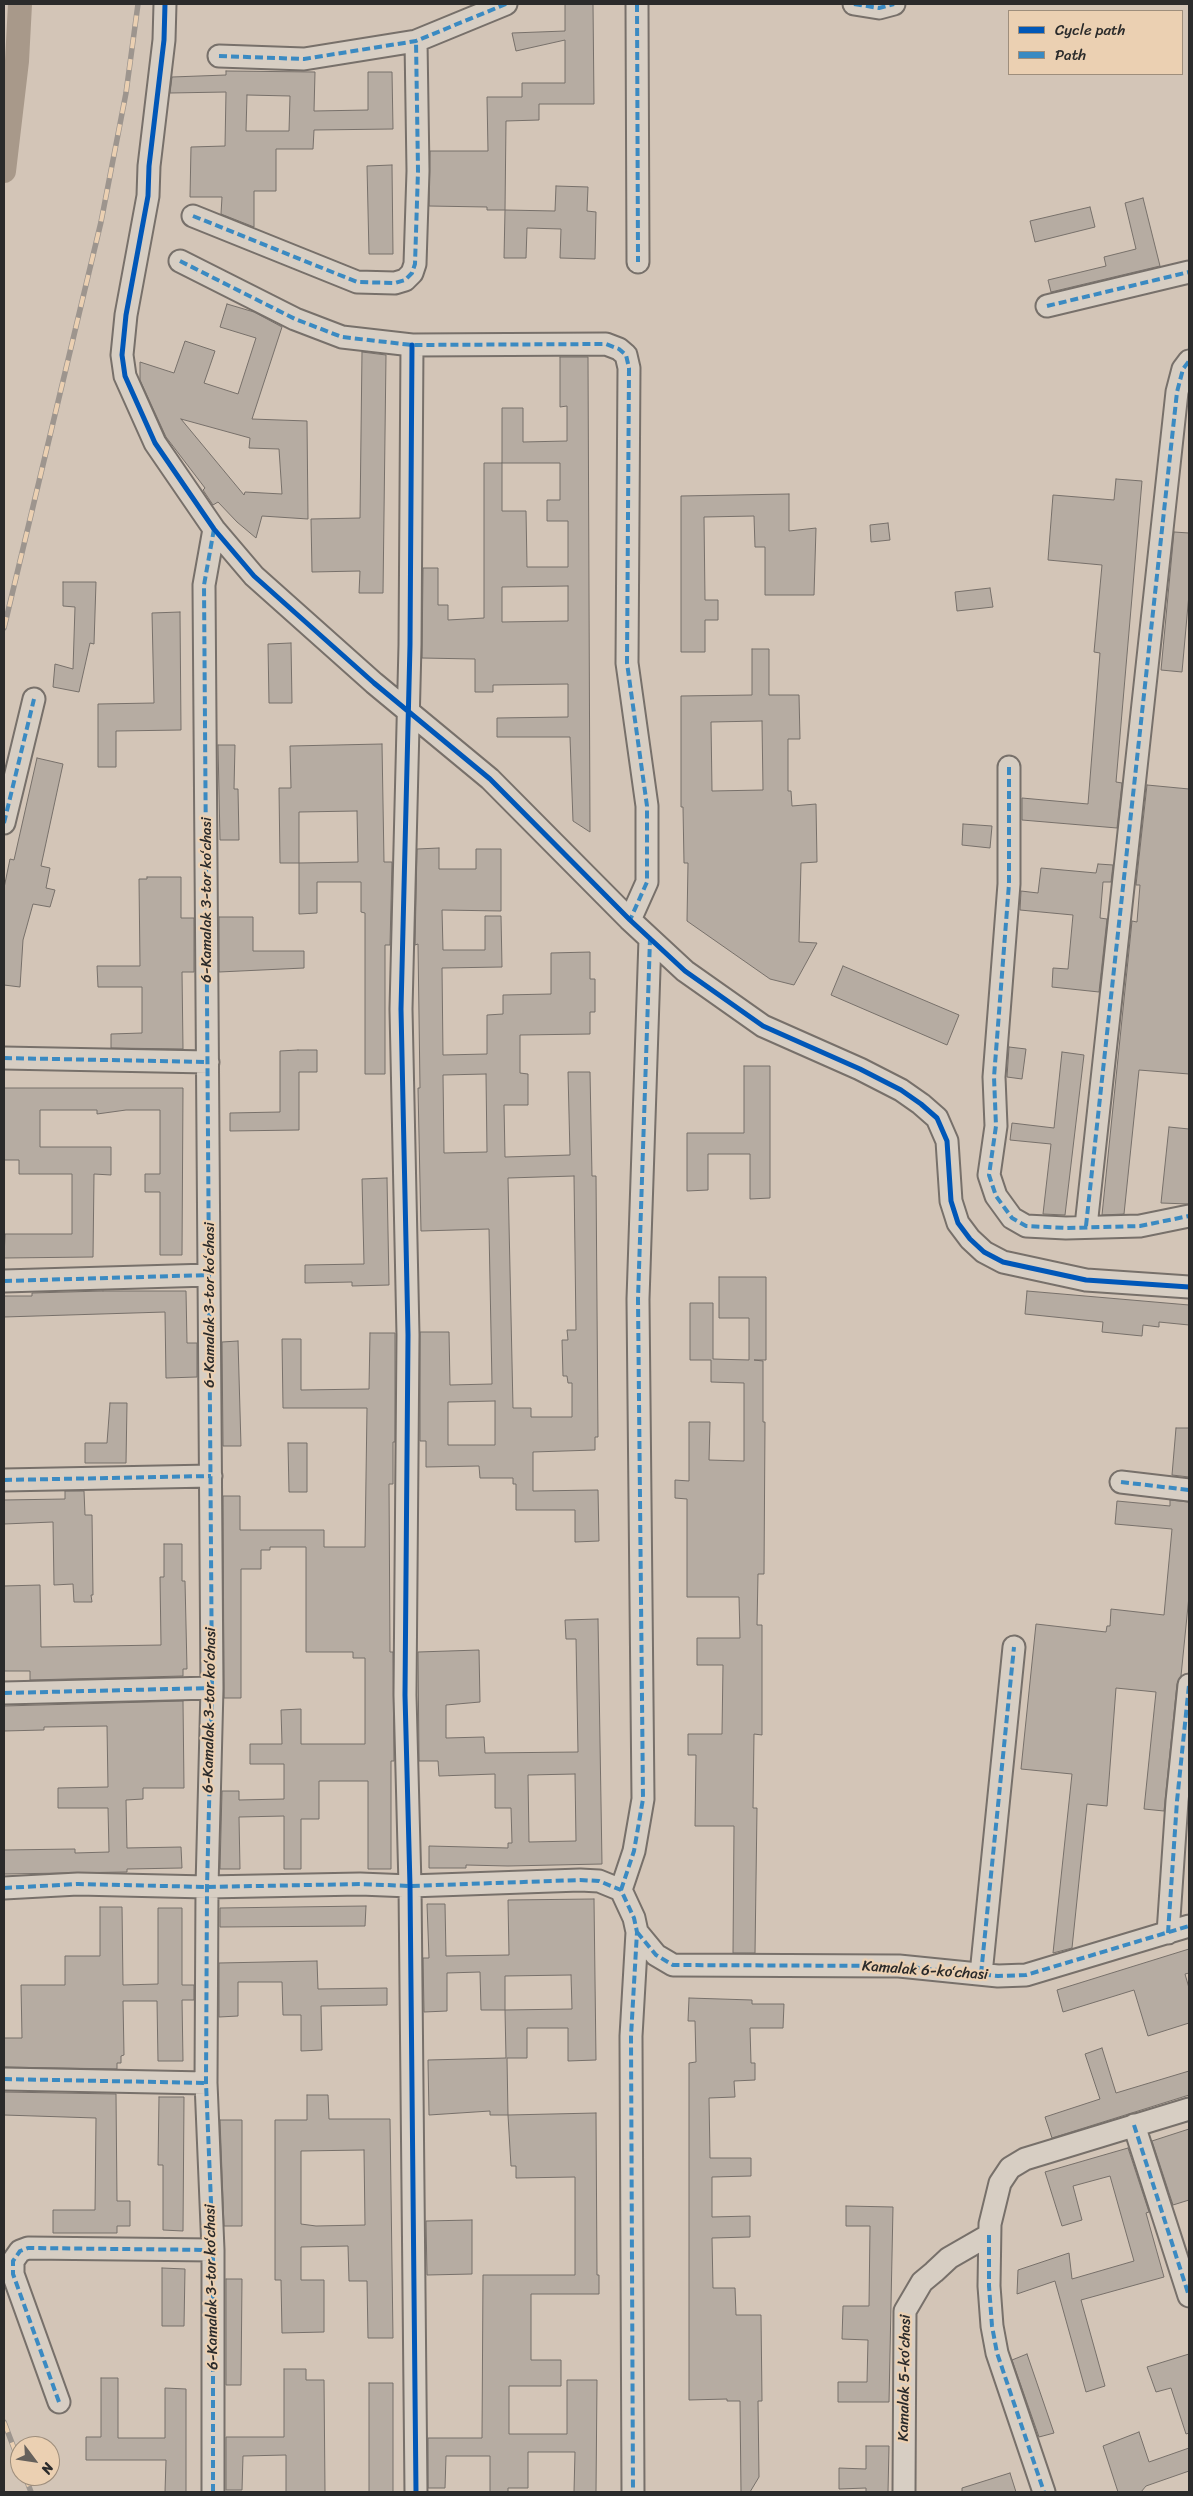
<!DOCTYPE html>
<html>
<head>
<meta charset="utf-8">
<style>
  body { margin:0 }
  #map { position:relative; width:1193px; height:2496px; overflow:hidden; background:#d3c5b7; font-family:Sriracha,sans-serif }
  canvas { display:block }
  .frame { position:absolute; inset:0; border:5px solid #2b2b2b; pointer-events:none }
  .legend { position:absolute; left:1008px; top:10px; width:175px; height:65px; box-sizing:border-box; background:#ebd0b2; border:1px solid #9e8e7c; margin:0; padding:6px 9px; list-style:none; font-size:15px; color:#2b2b2b }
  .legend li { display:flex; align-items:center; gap:10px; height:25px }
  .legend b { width:25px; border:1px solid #9e8e7c }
  .north { position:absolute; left:10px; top:2436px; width:50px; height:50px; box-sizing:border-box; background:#ebd0b2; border:1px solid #9e8e7c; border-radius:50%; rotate:121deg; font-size:14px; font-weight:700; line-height:20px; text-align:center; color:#2b2b2b }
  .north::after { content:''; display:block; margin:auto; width:18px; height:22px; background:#66615c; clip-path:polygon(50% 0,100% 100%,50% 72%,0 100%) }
</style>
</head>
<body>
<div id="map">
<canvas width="1193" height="2496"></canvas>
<div class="frame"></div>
<ul class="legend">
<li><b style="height:6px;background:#0057b8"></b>Cycle path</li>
<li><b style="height:6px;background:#3a8ac2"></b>Path</li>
</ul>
<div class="north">N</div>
</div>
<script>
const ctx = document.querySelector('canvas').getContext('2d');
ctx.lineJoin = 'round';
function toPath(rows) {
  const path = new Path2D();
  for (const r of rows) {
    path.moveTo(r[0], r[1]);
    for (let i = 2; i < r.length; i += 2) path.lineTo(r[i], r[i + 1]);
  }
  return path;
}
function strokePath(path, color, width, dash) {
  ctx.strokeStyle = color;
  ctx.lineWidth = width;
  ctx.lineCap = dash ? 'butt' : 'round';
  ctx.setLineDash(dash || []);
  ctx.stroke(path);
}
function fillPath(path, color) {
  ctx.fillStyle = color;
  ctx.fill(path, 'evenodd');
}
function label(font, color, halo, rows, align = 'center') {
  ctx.font = font + ' Sriracha,sans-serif';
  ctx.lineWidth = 4.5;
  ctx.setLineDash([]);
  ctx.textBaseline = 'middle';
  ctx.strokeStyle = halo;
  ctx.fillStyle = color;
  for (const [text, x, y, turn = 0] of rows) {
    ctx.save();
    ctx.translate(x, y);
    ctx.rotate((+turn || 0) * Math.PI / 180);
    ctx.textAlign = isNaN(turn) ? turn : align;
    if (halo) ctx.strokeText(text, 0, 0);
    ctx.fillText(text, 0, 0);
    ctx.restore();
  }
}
const canal = toPath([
  [4,171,17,61,20,4]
]);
const building = toPath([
  [565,4,593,4,594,104,539,104,539,120,506,121,505,210,487,210,487,207,429,206,430,151,488,151,487,97,522,97,522,83,565,83,565,40,516,51,512,33,565,31,565,4],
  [226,71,315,72,314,111,368,110,368,72,392,72,393,129,314,130,313,149,276,149,276,191,254,191,254,227,221,214,222,197,190,197,191,147,225,146,226,92,170,93,172,77,226,75,226,71],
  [247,95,290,96,289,131,246,131,247,95],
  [392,165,393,254,369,254,367,166,392,165],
  [556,186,588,187,587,211,596,212,595,259,560,258,561,229,527,228,526,258,504,258,505,210,555,211,556,186],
  [1143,198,1160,266,1051,292,1048,280,1106,266,1104,257,1136,249,1125,203,1143,198],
  [1090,207,1095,227,1035,242,1030,221,1090,207],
  [227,304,254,312,282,327,252,419,307,421,308,519,262,516,256,538,237,522,218,502,213,505,203,490,205,488,166,437,140,380,140,362,174,373,185,341,215,351,204,383,238,394,256,338,220,327,227,304],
  [181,419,250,438,249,448,279,449,282,494,245,492,244,495,181,419],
  [362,352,386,355,383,593,359,593,360,571,312,572,311,519,360,518,362,352],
  [560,357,588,357,590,832,573,821,570,737,497,737,497,718,568,717,568,684,493,685,493,692,475,692,475,659,422,658,423,568,438,568,438,605,448,605,448,620,484,618,484,463,502,463,502,408,523,408,523,442,567,441,567,406,560,407,560,357],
  [502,463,560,463,560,500,547,500,547,521,568,521,568,567,527,567,526,511,502,511,502,463],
  [568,586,568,621,502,622,502,587,568,586],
  [1116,479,1142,481,1116,782,1122,783,1117,828,1022,820,1022,798,1088,804,1100,653,1094,652,1102,565,1048,560,1053,495,1114,500,1116,479],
  [789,494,789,531,816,528,814,595,765,595,765,547,755,547,754,516,704,517,705,600,718,600,718,620,705,620,705,652,681,652,681,496,789,494],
  [888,523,890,540,871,542,870,525,888,523],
  [1174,532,1189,533,1189,594,1182,672,1161,670,1174,532],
  [63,582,96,582,94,644,90,643,79,692,53,687,55,664,73,669,75,607,63,606,63,582],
  [990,588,993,607,957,611,955,592,990,588],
  [180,612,181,730,116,731,116,767,98,767,98,704,154,703,152,613,180,612],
  [291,643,292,703,269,703,268,644,291,643],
  [752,649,769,649,769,695,799,695,800,739,788,739,788,791,791,791,792,806,816,804,817,862,801,863,799,942,817,943,794,985,770,979,687,921,688,863,684,863,683,807,681,807,681,696,752,695,752,649],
  [762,721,763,790,712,791,711,722,762,721],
  [382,744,384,862,392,862,390,945,385,945,385,1074,365,1074,365,913,361,912,361,882,317,882,317,913,299,914,299,863,280,863,279,788,291,788,290,746,382,744],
  [357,811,358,862,299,863,299,812,357,811],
  [218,745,235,745,234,789,238,789,239,840,220,840,218,745],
  [37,758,63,764,41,866,50,868,46,888,55,890,50,907,33,904,23,940,20,987,4,985,4,888,10,859,14,860,37,758],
  [1147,785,1189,789,1189,1074,1139,1070,1124,1214,1102,1215,1132,921,1137,922,1140,885,1136,885,1147,785],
  [963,824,992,826,990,848,962,845,963,824],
  [439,848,439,869,476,869,476,849,501,849,501,911,442,910,443,950,485,950,485,916,501,916,502,967,442,968,443,1055,487,1054,487,1015,503,1014,503,995,551,994,551,953,590,952,590,979,595,979,595,1012,590,1012,590,1034,520,1035,520,1073,528,1074,528,1105,504,1105,505,1157,570,1155,568,1072,590,1072,592,1176,596,1176,598,1437,595,1437,595,1450,533,1452,533,1491,598,1490,599,1541,575,1542,575,1510,516,1510,516,1484,513,1484,513,1478,480,1478,479,1466,426,1467,426,1441,420,1441,420,1332,449,1332,450,1385,492,1384,489,1229,421,1231,418,1088,420,1088,418,944,415,945,417,849,439,848],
  [486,1074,487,1152,444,1153,443,1075,486,1074],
  [574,1176,576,1330,567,1330,568,1340,562,1340,563,1376,567,1376,568,1383,572,1383,572,1417,531,1417,531,1408,513,1408,508,1178,574,1176],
  [495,1401,495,1445,448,1445,448,1402,495,1401],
  [1098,864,1113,865,1111,882,1103,882,1100,918,1107,919,1099,992,1052,987,1053,968,1068,969,1073,915,1020,910,1021,891,1038,893,1041,868,1096,873,1098,864],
  [147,877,181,877,181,918,194,918,194,972,182,972,183,1049,111,1048,111,1034,142,1033,142,987,98,987,97,966,140,966,139,879,147,879,147,877],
  [219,917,253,917,253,951,304,951,304,968,219,972,219,917],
  [843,966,959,1015,947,1045,831,995,843,966],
  [1009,1047,1026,1049,1022,1079,1007,1077,1009,1047],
  [298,1050,317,1050,317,1072,299,1072,299,1130,230,1131,230,1113,280,1112,280,1051,298,1050],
  [1062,1052,1084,1055,1065,1215,1043,1214,1051,1144,1010,1140,1012,1123,1054,1128,1062,1052],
  [744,1066,770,1066,770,1198,750,1199,750,1154,708,1154,708,1190,687,1191,687,1133,744,1133,744,1066],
  [4,1088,183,1088,182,1255,160,1255,160,1192,145,1192,145,1174,160,1174,160,1110,126,1110,97,1114,97,1110,40,1110,40,1147,111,1147,111,1175,94,1174,93,1257,4,1258,5,1234,72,1234,72,1174,19,1174,19,1160,4,1160,4,1088],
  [1169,1127,1189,1129,1189,1204,1161,1203,1169,1127],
  [387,1178,389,1285,352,1286,352,1282,305,1283,305,1265,364,1264,362,1179,387,1178],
  [719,1277,766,1277,766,1360,754,1360,763,1361,763,1422,765,1422,764,1574,758,1574,757,1625,762,1625,762,1735,754,1734,753,1808,757,1808,755,1953,733,1953,734,1826,695,1826,696,1755,688,1755,688,1734,722,1734,723,1665,697,1665,697,1638,740,1638,739,1597,687,1597,687,1499,675,1498,675,1480,689,1481,689,1422,710,1422,709,1460,744,1461,744,1383,711,1382,711,1360,690,1360,690,1303,713,1303,713,1359,749,1360,749,1318,719,1318,719,1277],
  [103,1291,186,1291,187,1343,197,1343,197,1377,166,1378,165,1312,4,1317,4,1296,32,1296,32,1293,103,1291],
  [1027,1291,1189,1305,1189,1325,1159,1322,1159,1327,1143,1325,1142,1336,1102,1332,1103,1322,1025,1314,1027,1291],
  [370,1333,395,1333,395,1442,393,1442,393,1484,389,1484,390,1652,393,1652,394,1761,391,1761,391,1869,368,1869,368,1781,319,1781,319,1819,301,1819,301,1869,284,1869,284,1816,239,1817,240,1869,220,1869,222,1791,239,1791,239,1800,284,1799,284,1764,250,1764,250,1744,282,1744,281,1710,301,1709,301,1744,365,1744,365,1658,353,1658,353,1652,306,1652,306,1547,270,1547,270,1550,261,1550,261,1569,241,1569,241,1698,224,1698,223,1496,240,1496,240,1530,324,1530,324,1547,365,1547,367,1408,283,1408,282,1339,301,1339,301,1390,369,1389,370,1333],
  [238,1341,241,1446,223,1446,222,1342,238,1341],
  [110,1403,127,1403,126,1463,85,1463,85,1443,107,1443,110,1403],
  [1176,1428,1189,1428,1189,1477,1172,1475,1176,1428],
  [288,1443,307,1443,307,1492,289,1492,288,1443],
  [65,1491,84,1491,85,1515,92,1515,93,1595,91,1595,92,1602,74,1602,73,1584,54,1585,53,1522,4,1524,4,1500,65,1499,65,1491],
  [1170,1500,1189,1502,1189,1596,1181,1676,1177,1684,1164,1811,1144,1809,1156,1692,1116,1688,1107,1806,1087,1804,1072,1948,1053,1953,1072,1774,1021,1769,1036,1624,1106,1632,1107,1626,1110,1626,1111,1609,1164,1615,1172,1529,1115,1524,1117,1501,1170,1506,1170,1500],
  [164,1544,182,1544,182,1581,185,1581,187,1669,183,1669,183,1676,30,1680,30,1671,4,1671,4,1586,40,1585,41,1647,161,1645,160,1577,164,1577,164,1544],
  [598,1619,602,1864,508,1866,466,1865,466,1868,429,1868,429,1846,508,1848,508,1843,512,1843,511,1808,495,1808,495,1774,439,1776,438,1761,419,1761,418,1652,479,1650,480,1702,446,1705,446,1738,484,1737,485,1753,578,1752,576,1639,566,1639,565,1620,598,1619],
  [575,1774,576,1841,529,1842,528,1775,575,1774],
  [183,1701,184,1788,143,1788,143,1799,126,1800,127,1848,181,1847,182,1868,127,1869,127,1872,4,1874,4,1850,75,1849,75,1853,109,1852,108,1808,58,1808,58,1788,108,1787,107,1726,44,1727,44,1730,4,1731,4,1706,183,1701],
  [594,1899,596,2060,568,2061,568,2028,527,2028,527,2058,507,2058,508,2115,490,2115,490,2111,429,2115,428,2060,506,2058,505,2010,481,2010,480,1972,447,1973,447,2011,424,2012,423,1958,429,1958,427,1904,445,1904,446,1956,509,1955,508,1900,594,1899],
  [571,1975,572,2009,505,2010,505,1976,571,1975],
  [366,1906,365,1926,220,1927,220,1908,366,1906],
  [100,1907,122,1907,123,1985,158,1984,158,1908,182,1908,182,1985,194,1985,194,2000,182,2000,183,2061,158,2061,157,2001,123,2001,124,2055,121,2056,121,2063,117,2063,117,2069,4,2067,4,2038,22,2038,21,1985,65,1985,65,1956,100,1956,100,1907],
  [1189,1949,1189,1973,1185,1974,1189,1988,1189,2023,1148,2036,1134,1990,1063,2012,1057,1990,1189,1949],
  [317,1961,318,1989,387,1988,387,2005,321,2006,322,2050,301,2051,301,2015,283,2015,282,1982,238,1982,238,2016,219,2017,219,1963,317,1961],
  [689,1998,752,2000,752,2004,784,2004,783,2028,750,2028,751,2063,755,2063,755,2080,734,2081,735,2097,709,2098,710,2158,751,2158,751,2176,712,2177,712,2217,750,2216,750,2237,712,2238,713,2288,735,2288,736,2315,761,2315,762,2401,758,2401,759,2477,750,2492,741,2492,740,2401,727,2401,727,2399,689,2400,689,2063,696,2062,695,2021,688,2021,689,1998],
  [1102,2048,1116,2093,1189,2071,1189,2095,1052,2138,1045,2117,1100,2099,1085,2054,1102,2048],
  [4,2092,116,2094,117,2201,130,2201,130,2226,117,2226,117,2233,53,2233,53,2210,95,2210,96,2118,4,2115,4,2092],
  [307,2095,328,2095,329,2119,390,2119,393,2338,368,2338,367,2281,349,2281,348,2246,301,2247,301,2280,324,2280,324,2332,282,2333,281,2280,275,2280,275,2120,307,2120,307,2095],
  [364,2150,365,2225,316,2226,301,2224,301,2151,364,2150],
  [159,2097,184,2097,183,2231,163,2230,163,2165,158,2165,159,2097],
  [596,2113,597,2275,599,2275,599,2294,531,2294,531,2360,561,2360,561,2386,509,2386,509,2434,567,2434,567,2380,597,2380,596,2492,574,2492,575,2452,528,2452,528,2488,508,2488,508,2492,490,2492,490,2456,446,2456,445,2488,428,2488,428,2438,482,2438,483,2275,575,2275,575,2177,516,2178,516,2166,511,2166,508,2115,596,2113],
  [220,2120,242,2120,242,2226,224,2226,220,2120],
  [1189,2129,1189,2200,1173,2205,1152,2141,1189,2129],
  [1128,2148,1149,2212,1146,2213,1164,2277,1081,2300,1105,2386,1086,2392,1055,2281,1017,2294,1018,2270,1069,2253,1072,2279,1134,2261,1110,2176,1073,2186,1082,2220,1062,2226,1045,2172,1128,2148],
  [846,2206,893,2207,889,2402,838,2402,838,2382,867,2382,868,2340,842,2339,843,2306,869,2306,870,2226,846,2226,846,2206],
  [472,2220,472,2274,427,2275,426,2221,472,2220],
  [162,2268,185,2269,184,2326,162,2326,162,2268],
  [226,2279,242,2279,241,2385,226,2385,226,2279],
  [1027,2354,1054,2433,1039,2437,1012,2360,1027,2354],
  [1189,2354,1189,2433,1186,2434,1171,2388,1156,2392,1147,2367,1189,2354],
  [284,2369,306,2369,306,2380,324,2380,325,2492,286,2492,286,2455,243,2456,242,2490,226,2490,226,2437,284,2437,284,2369],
  [101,2378,118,2378,118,2438,165,2438,165,2388,186,2389,186,2492,165,2492,166,2460,86,2460,86,2437,101,2437,101,2378],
  [369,2383,393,2383,393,2492,369,2492,369,2383],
  [1139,2432,1149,2462,1189,2448,1189,2471,1146,2486,1141,2492,1118,2492,1103,2446,1139,2432],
  [866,2446,889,2446,888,2492,866,2492,866,2488,839,2489,839,2468,866,2469,866,2446],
  [1010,2473,1016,2492,962,2492,962,2488,1010,2473]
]);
const minor = toPath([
  [165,4,164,40,149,166,148,196,126,315,122,355,125,376,155,443,214,529,254,576,374,683,490,779,630,920,685,971,763,1026,860,1069,901,1090,921,1104,937,1118,947,1141,951,1201,958,1223,970,1239,984,1252,1003,1262,1086,1280,1189,1287],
  [637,4,638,262],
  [854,4,879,8,894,4],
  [219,56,304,59,416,41,506,4],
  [193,216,357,282,395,283,405,280,412,273,415,264,418,171,416,41],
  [180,261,295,319,342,337,412,345,606,344,619,349,626,355,629,368,627,663,647,806,647,882,630,920],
  [1047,306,1189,272],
  [412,345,410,645,401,1009,408,1335,405,1695,410,1886,416,2492],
  [1009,767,1009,884,994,1077,996,1126,989,1175,996,1196,1012,1218,1026,1226,1066,1228,1140,1226,1189,1216],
  [4,823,34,699],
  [4,1058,208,1062],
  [1086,1226,1177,392,1183,369,1189,361],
  [4,1281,209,1275],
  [4,1480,211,1476],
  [1121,1482,1189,1490],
  [4,1693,212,1688],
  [4,1888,78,1884,207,1887,360,1884,410,1886,580,1880,599,1881,621,1890,634,1918,637,1932,631,2036,633,2492],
  [621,1890,634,1851,643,1799,638,1299,650,939],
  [637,1932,656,1955,673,1965,899,1966,998,1976,1026,1975,1189,1926],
  [1168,1933,1177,1801,1189,1685],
  [981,1974,1014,1647],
  [4,2079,206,2083],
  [1134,2125,1189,2296],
  [59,2402,13,2274,13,2261,20,2251,28,2248,213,2250],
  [213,2492,213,2250,206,2083,207,1887,212,1688,204,585,214,529],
  [904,2492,905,2311,922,2282,934,2272,949,2258,989,2235],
  [1044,2492,997,2353,992,2326,989,2286,990,2224,1000,2183,1010,2168,1025,2159,1189,2109]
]);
const rail = toPath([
  [4,628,101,222,126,93,138,4],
  [4,2422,20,2464],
  [25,2476,31,2492]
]);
const quiet = toPath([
  [637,4,638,262],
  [854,4,879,8,894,4],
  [219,56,304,59,416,41,506,4],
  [193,216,357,282,395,283,405,280,412,273,415,264,418,171,416,41],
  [180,261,295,319,342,337,412,345,606,344,619,349,626,355,629,368,627,663,647,806,647,882,630,920],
  [1047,306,1189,272],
  [1009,767,1009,884,994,1077,996,1126,989,1175,996,1196,1012,1218,1026,1226,1066,1228,1140,1226,1189,1216],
  [4,823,34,699],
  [4,1058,208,1062],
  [1086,1226,1177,392,1183,369,1189,361],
  [4,1281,209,1275],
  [4,1480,211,1476],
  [1121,1482,1189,1490],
  [4,1693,212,1688],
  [4,1888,78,1884,207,1887,360,1884,410,1886,580,1880,599,1881,621,1890,634,1918,637,1932,631,2036,633,2492],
  [621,1890,634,1851,643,1799,638,1299,650,939],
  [637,1932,656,1955,673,1965,899,1966,998,1976,1026,1975,1189,1926],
  [1168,1933,1177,1801,1189,1685],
  [981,1974,1014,1647],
  [4,2079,206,2083],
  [1134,2125,1189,2296],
  [989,2235,989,2286,992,2326,997,2353,1044,2492],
  [59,2402,13,2274,13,2261,20,2251,28,2248,213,2250],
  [213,2492,213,2250,206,2083,207,1887,212,1688,204,585,214,529]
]);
const cycleway = toPath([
  [165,4,164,40,149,166,148,196,126,315,122,355,125,376,155,443,214,529,254,576,374,683,490,779,630,920,685,971,763,1026,860,1069,901,1090,921,1104,937,1118,947,1141,951,1201,958,1223,970,1239,984,1252,1003,1262,1086,1280,1189,1287],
  [412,345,410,645,401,1009,408,1335,405,1695,410,1886,416,2492]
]);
const streetNames = [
  ["6-Kamalak 3-tor koʻchasi",207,900,-90],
  ["6-Kamalak 3-tor koʻchasi",210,1305,-90],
  ["6-Kamalak 3-tor koʻchasi",210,1710,-89],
  ["Kamalak 6-koʻchasi",925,1971,4],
  ["6-Kamalak 3-tor koʻchasi",212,2287,-91],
  ["Kamalak 5-koʻchasi",905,2378,-89]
];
strokePath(canal, '#a8998a', 24);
fillPath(building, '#b6aca2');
strokePath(building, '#77706a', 1);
strokePath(minor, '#77706a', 25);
strokePath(minor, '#d7cec3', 21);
strokePath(rail, '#9d958e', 5.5);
strokePath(rail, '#ebd0b2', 4, [11]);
strokePath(quiet, '#3a8ac2', 4, [8, 4]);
strokePath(cycleway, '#0057b8', 5);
label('15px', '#2b2b2b', '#ebd0b2', streetNames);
</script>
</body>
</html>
